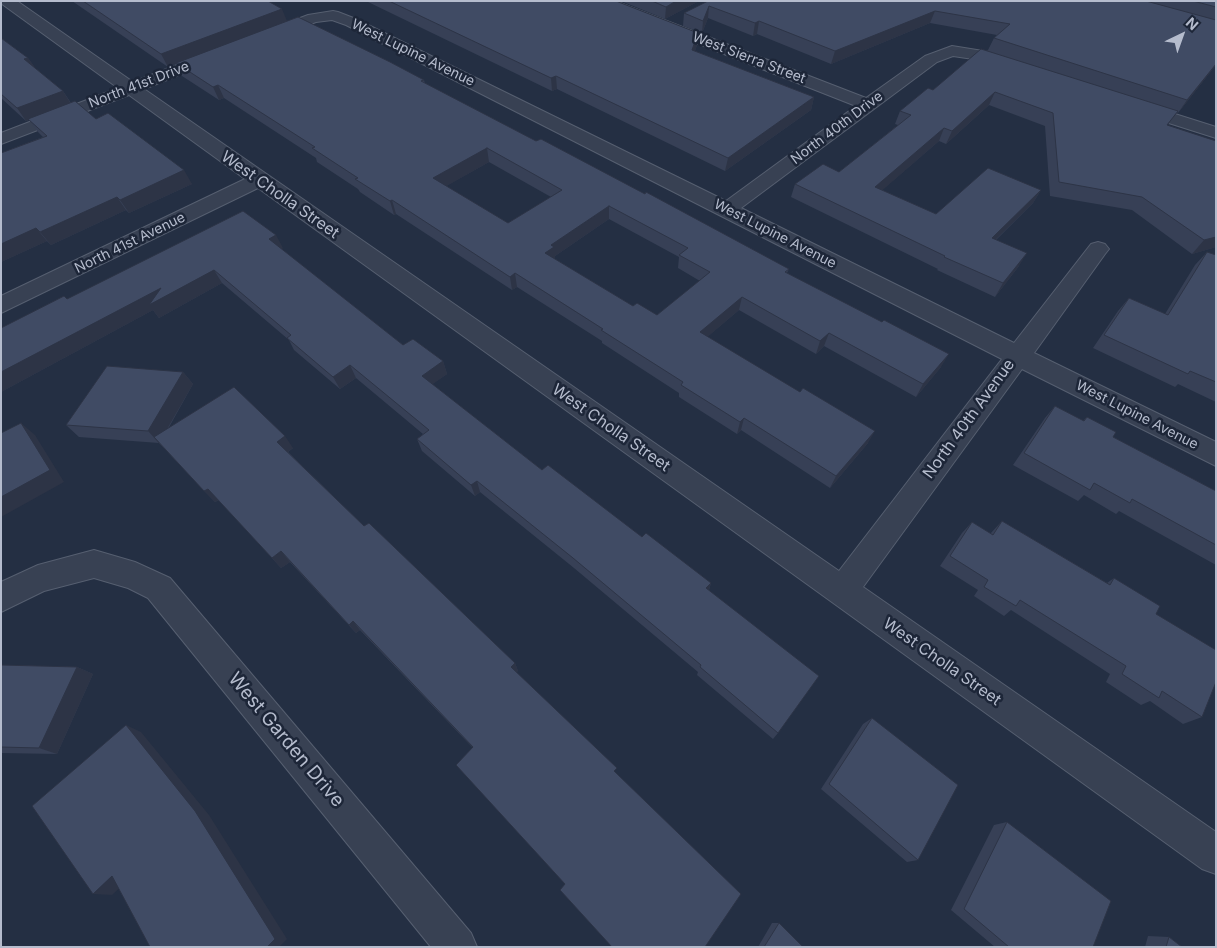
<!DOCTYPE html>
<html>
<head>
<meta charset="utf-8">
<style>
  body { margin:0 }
  #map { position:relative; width:1217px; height:948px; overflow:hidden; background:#242f43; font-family:Inter,sans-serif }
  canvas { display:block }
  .frame { position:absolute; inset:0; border:2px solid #b5bccd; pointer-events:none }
  .north { position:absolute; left:1157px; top:10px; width:50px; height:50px; -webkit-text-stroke:4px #1d2638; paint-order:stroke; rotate:42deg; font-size:14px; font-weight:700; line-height:20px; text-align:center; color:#b5bccd }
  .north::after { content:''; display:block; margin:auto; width:18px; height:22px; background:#b5bccd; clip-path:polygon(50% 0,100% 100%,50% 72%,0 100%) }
</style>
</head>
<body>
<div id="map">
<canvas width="1217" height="948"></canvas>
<div class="frame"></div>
<div class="north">N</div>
</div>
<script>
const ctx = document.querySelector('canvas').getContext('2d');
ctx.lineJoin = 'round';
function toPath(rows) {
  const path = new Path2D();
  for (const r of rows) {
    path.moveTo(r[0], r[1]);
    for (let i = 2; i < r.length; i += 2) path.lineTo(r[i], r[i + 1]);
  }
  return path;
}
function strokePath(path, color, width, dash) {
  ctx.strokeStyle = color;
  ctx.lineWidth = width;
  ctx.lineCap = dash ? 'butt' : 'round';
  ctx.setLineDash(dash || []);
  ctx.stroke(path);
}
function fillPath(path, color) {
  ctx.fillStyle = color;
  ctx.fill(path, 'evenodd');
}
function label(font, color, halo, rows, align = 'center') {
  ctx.font = font + ' Inter,sans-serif';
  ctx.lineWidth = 5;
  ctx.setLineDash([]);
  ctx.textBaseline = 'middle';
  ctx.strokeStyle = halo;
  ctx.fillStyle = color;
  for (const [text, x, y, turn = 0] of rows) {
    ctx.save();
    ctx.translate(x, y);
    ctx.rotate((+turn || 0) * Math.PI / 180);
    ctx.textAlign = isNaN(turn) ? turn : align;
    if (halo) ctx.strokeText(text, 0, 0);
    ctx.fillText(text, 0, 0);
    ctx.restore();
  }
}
const minor = toPath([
  [1,1,17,1,133,82,208,53,220,53,222,56,220,59,144,89,839,571,1002,359,346,25,332,20,316,22,271,39,266,37,263,34,266,31,308,15,333,11,338,12,356,19,726,201,856,106,597,4,595,1,615,1,866,98,925,56,952,46,983,51,1017,62,1019,65,1017,68,1011,70,980,60,953,56,937,62,741,208,1014,343,1091,244,1098,242,1105,244,1109,249,1105,254,1034,353,1216,442,1216,466,1022,369,863,587,1216,832,1216,874,1202,869,258,188,1,313,1,296,245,179,129,95,1,144,1,133,118,88,2,4,1,1],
  [1137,102,1216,127,1216,138,1131,111,1128,107,1131,103,1137,102],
  [94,550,135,562,170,578,471,933,477,947,431,947,148,598,128,588,94,578,44,591,1,612,1,582,38,565,94,550]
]);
const wall = toPath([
  [72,1,268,1,287,21,424,80,425,84,536,141,645,194,789,269,787,273,941,367,916,397,824,346,816,354,739,310,707,337,868,443,830,488,741,430,737,434,679,397,679,393,602,343,602,341,517,287,512,290,396,214,394,215,360,192,358,189,317,162,316,158,224,98,219,100,182,76,176,64,168,67],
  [489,162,551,197,508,223,446,186],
  [609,219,679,257,678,268,700,281,657,315,633,306,555,259,555,256],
  [366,1,616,1,698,33,697,45,695,51,814,97,811,110,725,171,557,89,552,91],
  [621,1,699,1,665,19],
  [708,1,1216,1,1216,65,1178,113,1177,112,1168,125,1216,247,1192,254,1132,210,1050,196,1045,126,989,105,946,144,939,141,882,190,936,214,1041,190,1033,203,996,240,1019,266,995,297,937,270,938,269,791,197,795,184,839,172,898,125,895,124,900,111,933,90,988,50,994,38,997,35,930,23,831,64,757,34,753,36,708,18,702,33,683,26,684,13],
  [1,38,28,58,35,68,63,91,71,103,96,119,192,184,129,213,126,210,51,245,47,241,1,262,1,153,43,137,38,132,29,120,26,121,1,98],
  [283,248,281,249,403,345,443,361,447,374,432,384,542,470,711,583,709,590,778,733,773,739,697,675,698,672,574,568,480,492,475,496,422,451,417,439,423,434,356,378,340,389,294,350,289,340,222,283,159,318,153,310,1,392,1,328,67,299],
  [1207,252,1216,255,1216,402,1178,384,1175,387,1093,348,1118,311,1129,298,1165,314,1195,265],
  [183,372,193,384,168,429,293,448,288,452,364,526,515,663,518,671,516,672,565,884,473,748,360,630,356,633,290,562,281,568,219,500,215,502,159,443,79,437,66,425],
  [1055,406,1083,421,1087,417,1113,437,1216,491,1216,565,1119,511,1116,514,1084,495,1078,501,1013,465,1045,418],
  [1002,521,1107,583,1114,578,1156,614,1202,717,1183,724,1150,701,1141,705,1106,682,1110,674,1011,610,1004,616,974,596,978,590,940,566,962,533,972,522,990,534],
  [1,665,77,667,93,674,57,754,1,753],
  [872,718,918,860,907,862,821,789,863,724],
  [1007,822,1093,947,995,947,951,910,994,825],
  [772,923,779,923,803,947,758,947],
  [1148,936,1169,937,1182,947,1145,947]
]);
const shadedWall = toPath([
  [676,1,699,1,665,19,666,7],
  [709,6,708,18,702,33,703,21],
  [282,9,287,21,168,67,161,54],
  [935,11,930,23,831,64,835,51],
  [759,21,757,34,753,36,755,23],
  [698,33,697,45,691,62,692,50],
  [28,58,37,70,24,59],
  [1216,64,1216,65,1178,113,1187,100],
  [556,76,557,89,552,91,551,78],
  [218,85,224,98,219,100,213,87],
  [63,91,71,104,26,121,17,108],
  [995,92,989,105,946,144,952,131],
  [814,97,811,110,725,171,728,158],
  [944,128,939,141,870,201,875,187],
  [487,148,489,162,436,192,433,178],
  [184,170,192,184,129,213,120,200],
  [1041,190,1033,203,984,251,992,238],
  [117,197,126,210,51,245,40,232],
  [392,200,396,214,394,215,390,201],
  [609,206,609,219,555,256,555,260,545,253,551,245],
  [36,228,47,241,1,262,1,244],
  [276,235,283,248,275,252,269,239],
  [1216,237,1216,247,1192,254,1204,240],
  [1027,253,1019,266,995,297,1003,283],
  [214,270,222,283,159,318,153,310,1,392,1,372,161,288],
  [515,273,517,287,512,290,510,277],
  [742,297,739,310,698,345,700,332],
  [829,333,824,346,816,354,820,341],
  [949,354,941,367,916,397,923,384],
  [443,361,447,374,426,389,422,376],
  [350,365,356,378,340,389,333,377],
  [183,372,193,384,159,443,148,431],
  [744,418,741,430,737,434,740,422],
  [21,423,35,435,64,482,1,517,1,497],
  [875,431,868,443,830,488,836,476],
  [285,436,293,448,285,454,277,442],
  [477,481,480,492,475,496,471,485],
  [208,489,219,500,215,502,204,491],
  [281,551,290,562,281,568,272,558],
  [711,583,708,592,706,588],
  [353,621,360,630,356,633,349,625],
  [515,663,518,671,514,675,511,667],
  [77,667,93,674,57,754,39,748],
  [126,725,141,732,209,815,287,939,279,947,267,947],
  [112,876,130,878,112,895,93,894]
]);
const building = toPath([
  [83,1,268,1,282,9,161,54,83,1],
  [389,1,616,1,698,33,692,50,814,97,728,158,556,76,551,78,389,1],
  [652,1,676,1,666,7,652,1],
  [708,1,1146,1,1216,20,1216,64,1187,100,994,38,1010,24,935,11,835,51,759,21,755,23,709,6,703,21,684,13,708,1],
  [1193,1,1216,1,1216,7,1193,1],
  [298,17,390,62,424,80,421,81,536,141,541,139,645,194,646,192,789,269,785,272,882,322,884,320,949,354,923,384,829,333,820,341,742,297,700,332,800,392,803,388,875,431,836,476,744,418,740,422,681,385,683,382,601,330,603,329,515,273,510,277,392,200,390,201,355,179,358,178,312,148,315,147,218,85,213,87,176,63,298,17],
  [487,148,562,190,508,223,433,178,487,148],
  [609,206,688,248,679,255,710,272,657,315,637,303,633,306,545,253,554,247,551,245,609,206],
  [1,38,28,58,24,59,63,91,17,108,1,94,1,38],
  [981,49,1178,111,1167,125,1216,141,1216,237,1204,240,1142,197,1059,182,1053,113,995,92,952,131,944,128,875,187,936,214,988,168,1041,190,992,238,1027,253,1003,283,944,257,945,256,795,184,823,164,839,172,911,115,900,111,928,88,933,90,981,49],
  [75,101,96,119,108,113,184,170,120,200,117,197,40,232,36,228,1,244,1,153,47,136,28,119,75,101],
  [243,211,276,235,269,239,403,345,413,339,443,361,422,376,542,470,548,465,642,537,646,533,711,583,706,588,819,676,778,733,700,667,701,665,573,558,477,481,471,485,417,439,429,430,350,365,333,377,287,338,291,335,214,270,149,305,161,288,1,372,1,328,64,296,67,299,243,211],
  [1207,252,1216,255,1216,382,1190,371,1188,374,1104,335,1129,298,1168,315,1207,252],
  [107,366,183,372,148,431,66,425,107,366],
  [234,387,285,436,277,442,364,526,369,523,515,663,511,667,617,768,614,771,741,894,705,947,612,947,560,890,565,884,456,765,473,747,353,621,349,625,281,551,272,558,208,489,204,491,154,437,234,387],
  [1055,406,1084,421,1087,417,1116,432,1113,437,1216,491,1216,545,1132,499,1130,503,1094,483,1090,490,1024,453,1055,406],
  [21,423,50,470,1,497,1,433,21,423],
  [1002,521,1110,585,1114,578,1160,606,1156,614,1216,650,1216,682,1202,717,1162,691,1159,698,1122,674,1126,666,1020,600,1016,606,984,587,988,580,950,556,972,522,993,535,1002,521],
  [1,665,77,667,39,748,1,747,1,665],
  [872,718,958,785,918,860,829,784,872,718],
  [126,725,195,811,275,939,267,947,150,947,112,876,93,894,32,806,126,725],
  [1007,822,1111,901,1093,947,1009,947,964,909,1007,822],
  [779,923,803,947,764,947,779,923],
  [1169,937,1182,947,1166,947,1169,937]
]);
const farStreetnames = [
  ["West Lupine Avenue",413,53,26],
  ["West Sierra Street",749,58,21],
  ["North 41st Drive",139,85,-21],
  ["North 40th Drive",837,128,-37],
  ["West Lupine Avenue",775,234,27],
  ["North 41st Avenue",130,243,-26],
  ["West Lupine Avenue",1137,415,27]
];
const streetNames = [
  ["West Cholla Street",280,195,35],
  ["North 40th Avenue",969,419,-54],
  ["West Cholla Street",611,428,35],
  ["West Cholla Street",942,662,35]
];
const nearStreetnames = [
  ["West Garden Drive",286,740,50]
];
strokePath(minor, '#565f70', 2);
fillPath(minor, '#384153');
fillPath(wall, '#374056');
fillPath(shadedWall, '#2d3446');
fillPath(building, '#404b64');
strokePath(building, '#2d3446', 1);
label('14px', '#b5bccd', '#1d2638', farStreetnames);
label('16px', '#b5bccd', '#1d2638', streetNames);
label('19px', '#b5bccd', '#1d2638', nearStreetnames);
</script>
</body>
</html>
